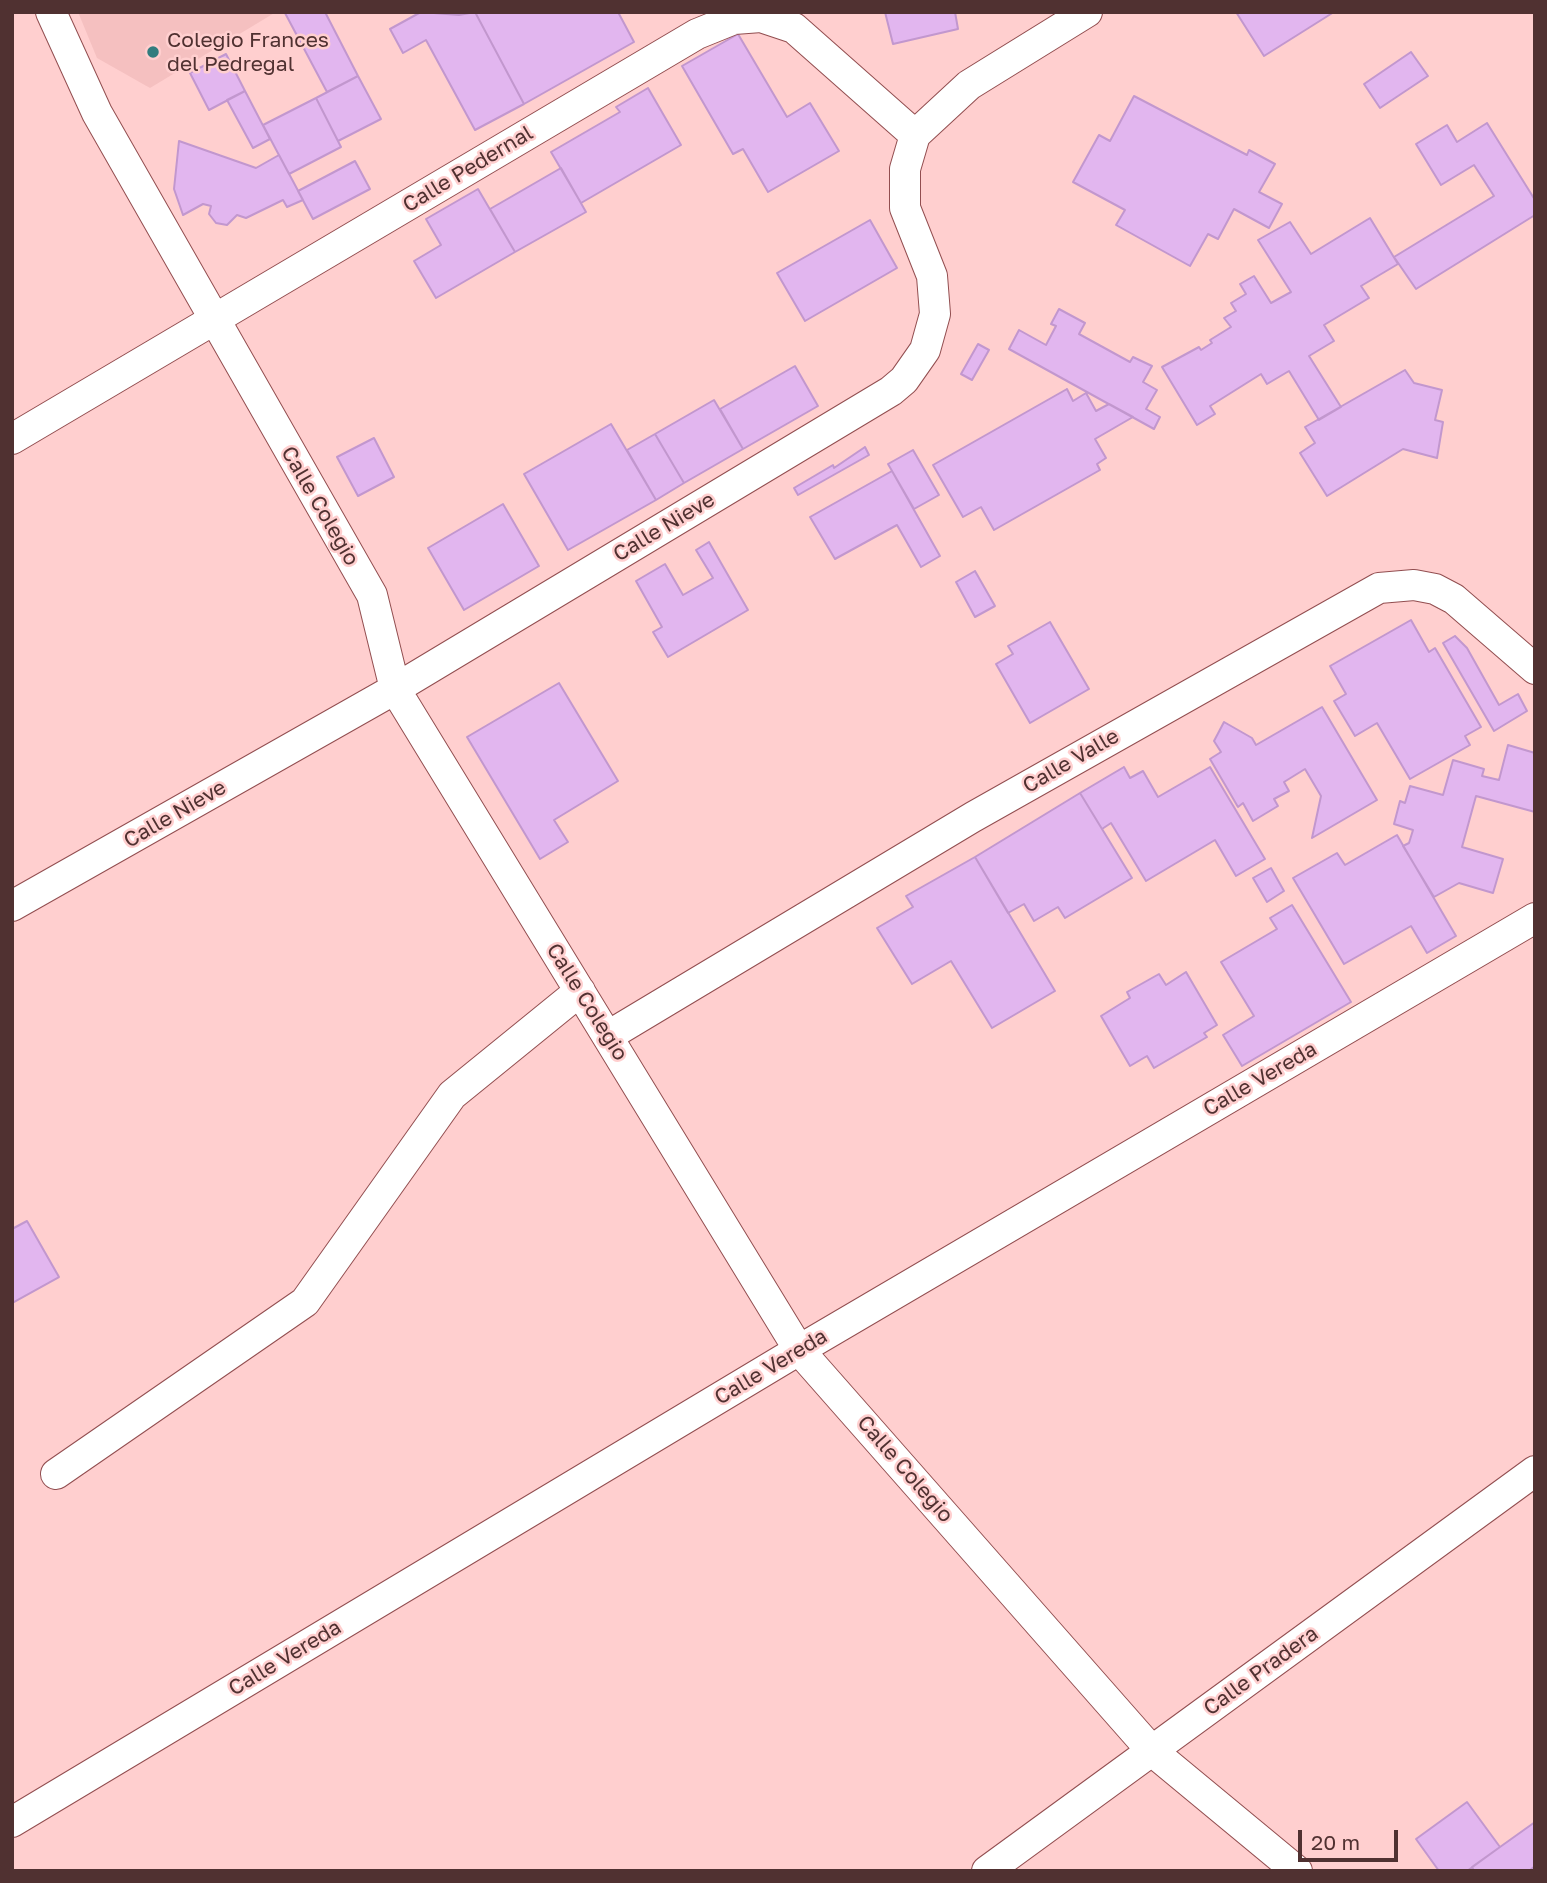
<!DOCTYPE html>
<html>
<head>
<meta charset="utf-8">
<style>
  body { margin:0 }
  #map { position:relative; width:1547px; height:1883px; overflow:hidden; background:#ffcfcf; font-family:"Golos Text",sans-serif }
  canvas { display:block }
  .frame { position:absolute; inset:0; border:14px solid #503131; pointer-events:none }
  .scale { position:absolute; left:1298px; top:1830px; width:100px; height:32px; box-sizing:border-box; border:4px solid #503131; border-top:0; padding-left:9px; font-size:21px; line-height:24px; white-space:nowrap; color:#503131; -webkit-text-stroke:5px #ffcfcf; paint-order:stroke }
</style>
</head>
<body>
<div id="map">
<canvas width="1547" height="1883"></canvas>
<div class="frame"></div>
<div class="scale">20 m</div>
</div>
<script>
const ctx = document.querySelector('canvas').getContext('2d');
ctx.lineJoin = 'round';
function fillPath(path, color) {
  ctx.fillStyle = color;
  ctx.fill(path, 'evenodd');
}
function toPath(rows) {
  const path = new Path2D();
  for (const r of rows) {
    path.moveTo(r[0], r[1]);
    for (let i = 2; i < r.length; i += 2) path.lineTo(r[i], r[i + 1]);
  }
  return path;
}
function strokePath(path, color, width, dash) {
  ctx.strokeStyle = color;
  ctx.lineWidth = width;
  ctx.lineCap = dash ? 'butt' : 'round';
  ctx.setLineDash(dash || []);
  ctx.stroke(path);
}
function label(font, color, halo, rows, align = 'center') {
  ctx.font = font + ' "Golos Text",sans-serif';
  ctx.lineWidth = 5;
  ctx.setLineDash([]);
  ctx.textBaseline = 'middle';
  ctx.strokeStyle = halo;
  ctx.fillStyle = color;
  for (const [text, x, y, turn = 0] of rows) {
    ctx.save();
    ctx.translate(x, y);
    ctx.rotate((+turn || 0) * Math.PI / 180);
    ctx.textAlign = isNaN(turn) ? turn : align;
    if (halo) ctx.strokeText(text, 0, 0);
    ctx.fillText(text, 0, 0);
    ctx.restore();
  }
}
const built = toPath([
  [78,12,276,12,150,88,97,58]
]);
const building = toPath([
  [325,12,358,76,327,92,285,13,325,12],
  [421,12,459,15,475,12,524,104,475,130,426,40,403,53,390,29,421,12],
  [475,12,618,12,634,42,524,104,475,12],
  [885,12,955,12,958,29,893,44,885,12],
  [1236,12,1334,12,1264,56,1236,12],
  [738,34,787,117,810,103,839,151,768,192,743,149,733,154,682,66,738,34],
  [1411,52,1428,76,1380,108,1364,84,1411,52],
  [226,54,245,91,209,110,190,73,226,54],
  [358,76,381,119,338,141,316,98,358,76],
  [648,88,681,145,581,203,551,152,620,112,616,107,648,88],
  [245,91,270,139,253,148,227,100,245,91],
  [1134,96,1247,155,1249,150,1275,164,1259,192,1282,204,1269,228,1234,209,1218,239,1208,234,1190,266,1116,225,1125,210,1073,182,1099,135,1110,141,1134,96],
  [316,98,341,147,289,174,263,125,316,98],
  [1487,123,1535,200,1535,215,1416,289,1394,257,1494,196,1474,165,1441,185,1416,144,1447,125,1457,142,1487,123],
  [179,141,256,168,279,155,303,200,287,207,283,200,246,218,237,215,227,225,216,223,209,214,211,206,203,204,183,215,174,189,179,141],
  [355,161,370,189,313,219,298,191,355,161],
  [561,168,586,212,515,252,490,209,561,168],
  [478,189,515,252,436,298,414,261,441,245,426,219,478,189],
  [1370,218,1398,264,1361,286,1369,298,1324,325,1334,341,1309,356,1341,407,1319,420,1289,371,1267,384,1261,374,1210,406,1215,414,1197,425,1162,367,1199,347,1201,350,1212,343,1210,340,1231,327,1224,318,1236,311,1231,303,1246,294,1240,284,1254,276,1271,303,1291,292,1258,240,1290,222,1311,254,1370,218],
  [870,220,897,268,805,321,777,273,870,220],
  [1059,309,1085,323,1079,334,1130,362,1133,357,1152,366,1143,382,1157,390,1146,409,1160,417,1154,429,1009,349,1019,330,1046,345,1056,326,1051,324,1059,309],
  [978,344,989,350,972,380,961,374,978,344],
  [795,366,818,406,743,449,720,409,795,366],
  [1405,370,1414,383,1442,390,1435,420,1443,422,1437,458,1403,449,1327,496,1300,453,1315,443,1305,427,1405,370],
  [1067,389,1073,401,1086,393,1096,411,1109,404,1133,417,1095,439,1106,458,1097,464,1100,470,994,530,981,507,963,517,933,465,1067,389],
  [714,400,743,449,684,483,655,434,714,400],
  [611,424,656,500,568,550,524,474,611,424],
  [655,434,684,483,656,500,627,450,655,434],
  [374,438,394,477,358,496,337,457,374,438],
  [865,447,869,455,798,495,794,488,833,465,834,468,865,447],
  [913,450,939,495,914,509,888,464,913,450],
  [892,471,940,556,921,567,897,525,835,559,810,517,892,471],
  [503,504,539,566,464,610,428,548,503,504],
  [709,542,748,610,668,657,653,632,662,627,636,581,665,564,683,595,713,578,696,550,709,542],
  [975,571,995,606,975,617,956,582,975,571],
  [1411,620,1429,652,1435,648,1481,727,1465,736,1470,745,1410,779,1377,723,1355,736,1334,701,1346,694,1330,666,1411,620],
  [1050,622,1089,689,1030,723,996,664,1013,654,1008,646,1050,622],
  [1455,636,1467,648,1499,705,1518,694,1527,711,1494,731,1443,643,1455,636],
  [559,683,618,781,554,820,568,842,540,859,467,737,559,683],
  [1322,707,1377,800,1312,838,1321,796,1305,769,1284,782,1289,791,1274,799,1278,806,1253,821,1243,803,1238,807,1210,759,1221,752,1214,741,1224,722,1252,738,1256,745,1322,707],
  [1508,745,1535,753,1535,812,1476,796,1462,847,1503,859,1493,893,1459,883,1434,897,1403,846,1409,843,1413,830,1394,824,1400,801,1405,803,1410,786,1443,795,1453,760,1484,769,1482,776,1499,780,1508,745],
  [1124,767,1130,778,1143,771,1158,797,1210,767,1265,859,1236,876,1215,840,1146,881,1111,823,1102,829,1080,793,1124,767],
  [1080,793,1132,878,1065,918,1058,907,1034,921,1024,904,1008,913,975,857,1080,793],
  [1397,835,1456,936,1427,953,1411,926,1344,964,1293,878,1337,853,1345,865,1397,835],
  [975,857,1055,991,992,1028,951,961,912,984,877,928,913,907,906,896,975,857],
  [1271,868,1284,891,1267,902,1253,878,1271,868],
  [1292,905,1351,1002,1242,1066,1223,1035,1254,1016,1221,962,1277,929,1270,918,1292,905],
  [1186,972,1217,1025,1204,1033,1207,1037,1154,1068,1147,1056,1130,1066,1101,1016,1130,998,1127,992,1159,974,1166,985,1186,972],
  [27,1221,59,1277,12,1303,12,1229,27,1221],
  [1467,1802,1500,1847,1467,1871,1439,1871,1416,1839,1467,1802],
  [1535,1822,1535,1866,1529,1871,1474,1871,1472,1867,1535,1822]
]);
const minor = toPath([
  [51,12,97,113,372,595,395,689,799,1350,1152,1751,1297,1871],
  [12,439,697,34,734,19,761,17,794,28,915,135],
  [12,906,395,689,891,391,904,380,925,350,935,314,932,276,905,208,905,169,915,135,969,85,1087,12],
  [608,1036,973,817,1379,588,1414,585,1435,589,1454,599,1535,669],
  [56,1474,305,1302,452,1095,580,991],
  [12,1822,799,1350,1535,918],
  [987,1871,1535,1471]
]);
const markers = [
  [153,52,7,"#327c7e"]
];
const poiNames = [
  ["Colegio Frances",167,40],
  ["del Pedregal",167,64]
];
const streetNames = [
  ["Calle Pedernal",468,169,-31],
  ["Calle Colegio",320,506,60],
  ["Calle Nieve",664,527,-31],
  ["Calle Valle",1071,761,-30],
  ["Calle Nieve",175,814,-30],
  ["Calle Colegio",587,1002,58],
  ["Calle Vereda",1260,1079,-30],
  ["Calle Vereda",771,1367,-31],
  ["Calle Colegio",905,1469,49],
  ["Calle Vereda",285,1658,-31],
  ["Calle Pradera",1261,1671,-36]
];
fillPath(built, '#f5c0c0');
fillPath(building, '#e2b6ef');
strokePath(building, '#c297ce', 2);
strokePath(minor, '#924e50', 32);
strokePath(minor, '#fff', 30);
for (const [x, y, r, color] of markers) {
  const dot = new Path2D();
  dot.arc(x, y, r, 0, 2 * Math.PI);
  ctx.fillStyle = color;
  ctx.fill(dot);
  strokePath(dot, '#ffcfcf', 2.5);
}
label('21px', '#503131', '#ffcfcf', poiNames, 'left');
label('21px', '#503131', '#ffcfcf', streetNames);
</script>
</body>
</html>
